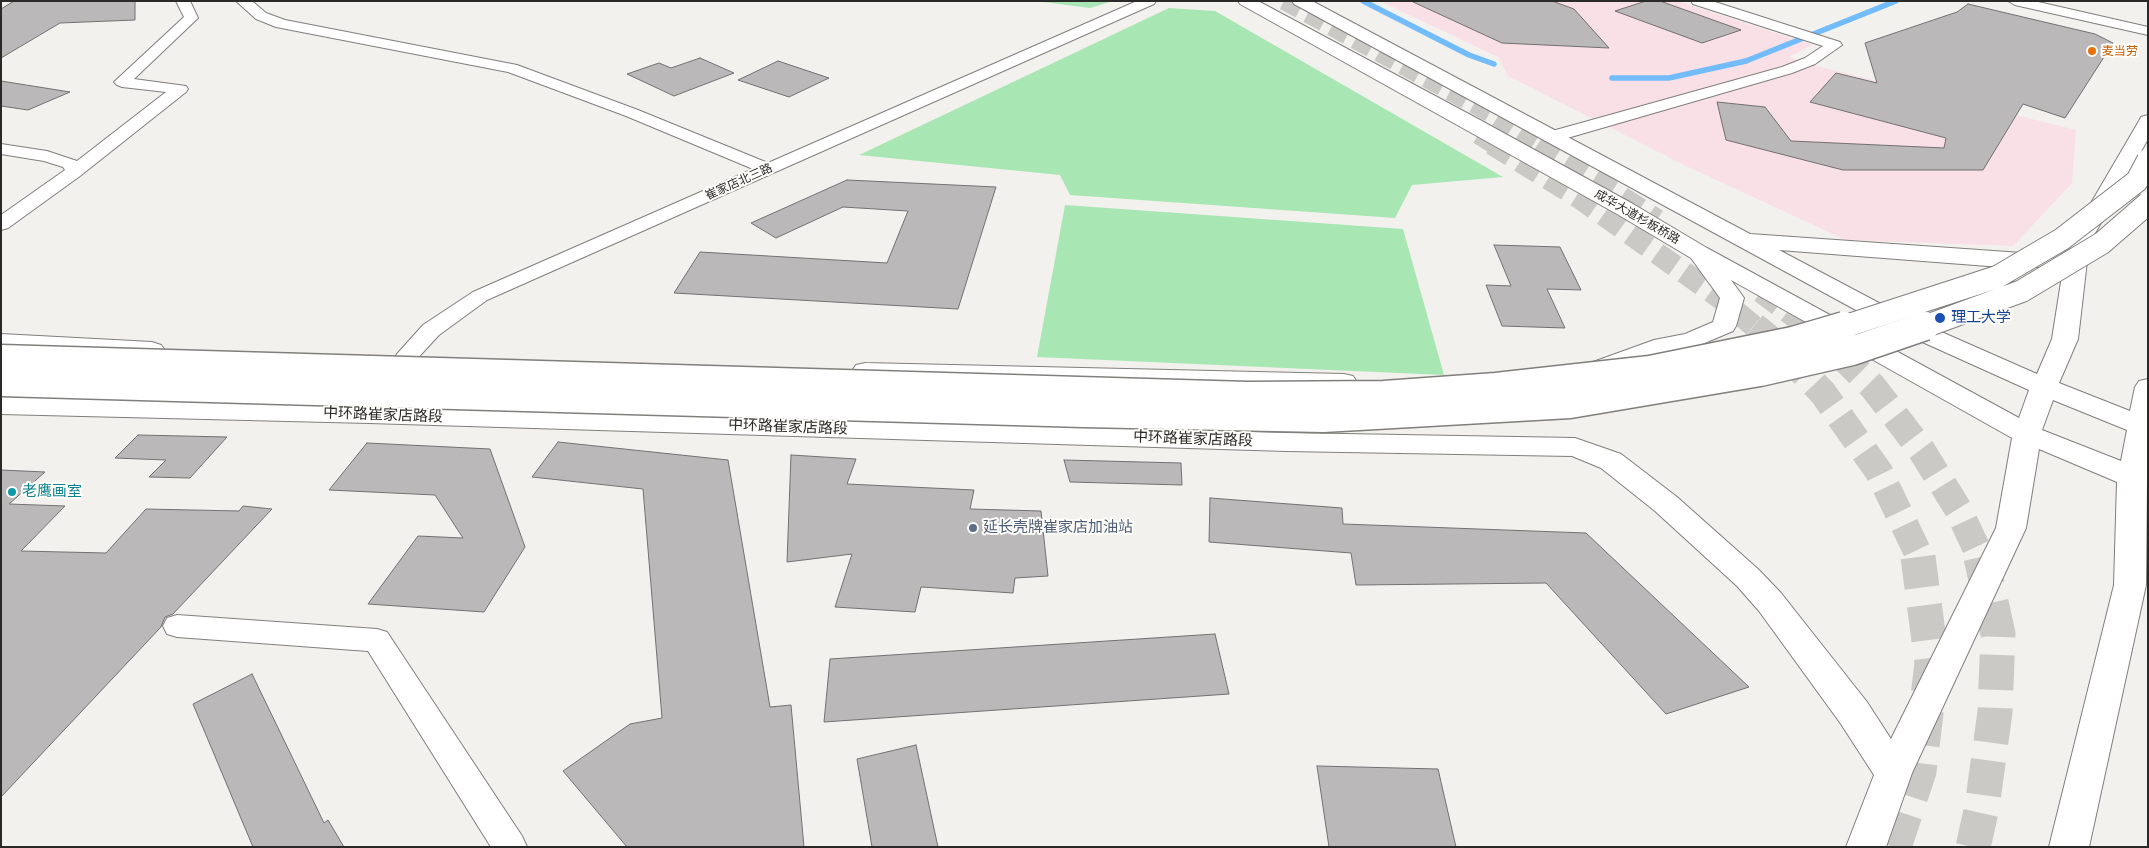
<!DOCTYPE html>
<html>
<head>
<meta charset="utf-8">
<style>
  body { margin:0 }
  #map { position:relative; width:2149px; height:848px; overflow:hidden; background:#f2f1ed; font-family:Montserrat,sans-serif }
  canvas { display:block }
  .frame { position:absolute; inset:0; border:2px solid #2a2a29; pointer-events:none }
</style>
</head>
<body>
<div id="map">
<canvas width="2149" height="848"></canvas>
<div class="frame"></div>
</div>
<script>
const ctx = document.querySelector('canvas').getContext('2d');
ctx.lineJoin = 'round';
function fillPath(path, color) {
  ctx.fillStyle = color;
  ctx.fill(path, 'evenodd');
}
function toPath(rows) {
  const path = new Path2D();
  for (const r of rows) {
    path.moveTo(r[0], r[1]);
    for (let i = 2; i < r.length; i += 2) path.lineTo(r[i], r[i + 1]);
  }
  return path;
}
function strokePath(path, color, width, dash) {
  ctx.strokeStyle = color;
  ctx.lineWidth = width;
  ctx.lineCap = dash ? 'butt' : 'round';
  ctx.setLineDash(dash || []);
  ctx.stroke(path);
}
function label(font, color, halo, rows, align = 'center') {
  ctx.font = font + ' Montserrat,"Noto Sans SC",sans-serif';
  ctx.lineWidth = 4;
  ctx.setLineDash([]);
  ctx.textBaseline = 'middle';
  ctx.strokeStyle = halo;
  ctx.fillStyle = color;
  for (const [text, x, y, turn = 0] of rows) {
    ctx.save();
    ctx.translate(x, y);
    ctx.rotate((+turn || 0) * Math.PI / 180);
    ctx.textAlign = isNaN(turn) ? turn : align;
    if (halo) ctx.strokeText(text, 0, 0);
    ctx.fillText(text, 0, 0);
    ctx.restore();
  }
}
const commercial = toPath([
  [1380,1,1678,1,1812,45,1789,57,1816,66,2076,130,2072,183,2013,246,1846,240,1686,166,1508,76,1498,57]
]);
const green = toPath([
  [1036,1,1113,1,1090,8],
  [1169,8,1215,11,1503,177,1412,185,1395,218,1070,195,1060,175,859,155],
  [1065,205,1403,229,1444,375,1037,357]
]);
const stream = toPath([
  [1363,1,1469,55,1494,64],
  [1612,78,1669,78,1746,61,1896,1]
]);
const building = toPath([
  [14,1,135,1,135,20,60,23,1,58,1,9,14,1],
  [1411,1,1552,1,1574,9,1609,48,1502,43,1411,1],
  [1646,1,1660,1,1741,30,1702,43,1615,11,1646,1],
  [1968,4,2095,34,2113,43,2065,118,2023,104,1983,170,1843,170,1726,140,1717,102,1765,107,1791,141,1944,148,1946,138,1810,102,1836,73,1877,83,1865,43,1957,12,1968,4],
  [700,58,734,73,674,96,627,74,659,63,671,68,700,58],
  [778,61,829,78,789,97,738,80,778,61],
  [1,81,70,92,28,110,1,106,1,81],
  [847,180,996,187,958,309,674,293,700,252,887,263,908,211,843,207,776,238,751,223,847,180],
  [1494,245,1560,247,1581,290,1547,289,1565,328,1502,326,1486,285,1511,286,1494,245],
  [138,435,227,437,190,478,149,477,166,460,115,458,138,435],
  [558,442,728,460,770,707,791,705,804,847,627,847,563,771,630,724,662,718,643,489,532,477,558,442],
  [367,443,490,449,525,547,484,612,368,604,418,536,463,538,435,495,329,490,367,443],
  [791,455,856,459,847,484,974,490,970,509,1041,511,1048,576,1015,578,1013,593,921,587,915,612,835,607,852,554,787,562,791,455],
  [1064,460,1181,463,1182,485,1070,482,1064,460],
  [1,470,45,472,9,504,65,506,21,551,106,553,146,509,239,511,243,506,272,509,173,614,165,617,161,627,1,797,1,470],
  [1210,498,1342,508,1343,524,1586,533,1749,687,1666,714,1546,583,1356,585,1351,553,1209,542,1210,498],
  [1215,634,1229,694,824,722,830,659,1215,634],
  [252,674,324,823,328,820,344,847,253,847,193,704,252,674],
  [916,745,938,847,872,847,857,759,916,745],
  [1317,766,1438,769,1456,847,1329,847,1317,766]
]);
const primaryTunnelFar3 = toPath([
  [1284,1,1493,115,1540,145],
  [1478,135,1494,145]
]);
const primaryTunnelFar2 = toPath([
  [1492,144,1581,199,1720,298,1756,328],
  [1538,144,1657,220],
  [1761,292,1809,328]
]);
const primaryTunnelFar1 = toPath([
  [1754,326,1777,345,1823,393,1879,472,1917,551,1918,558],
  [1808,326,1839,353,1873,387,1922,451,1958,509,1981,558]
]);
const primaryTunnel = toPath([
  [1894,847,1919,771,1932,663,1918,557],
  [1973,847,1982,807,1995,712,1998,634,1981,557]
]);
const minor = toPath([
  [176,1,190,1,198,18,134,79,186,86,188,89,186,92,80,176,8,228,1,230,1,215,65,170,63,167,44,161,1,154,1,144,47,151,77,161,166,92,122,87,117,85,114,82,184,17,176,1],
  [236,1,252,1,266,13,285,20,517,65,638,110,768,163,1137,1,1156,1,1154,4,487,300,439,335,414,362,398,388,390,390,382,388,379,383,397,354,423,325,473,292,753,169,626,116,508,72,276,27,256,19,236,1],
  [1691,1,1712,1,1840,42,1842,45,1815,64,1792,73,1557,141,1545,141,1543,137,1545,133,1782,67,1805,58,1823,46,1693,4,1691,1],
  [2008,1,2034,1,2148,27,2148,35,2015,5,2008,1],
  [177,615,377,629,387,632,522,836,527,847,491,847,368,651,177,637,167,634,163,626,167,618,177,615]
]);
const primary = toPath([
  [1238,1,1258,1,1480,120,1633,204,1707,248,2019,418,2029,390,1878,322,1294,4,1292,1,1312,1,1750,234,2051,255,2054,260,2051,265,2043,267,1988,266,1779,250,1896,312,2037,374,2052,339,2067,244,2139,121,2141,117,2148,115,2148,139,2089,244,2078,339,2059,383,2130,411,2135,387,2139,381,2148,379,2146,585,2089,847,2049,847,2114,585,2117,482,2039,449,2026,528,1912,773,1886,847,1846,847,1874,775,1841,724,1759,611,1737,586,1655,511,1601,468,1572,456,1286,451,369,423,1,414,1,397,369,405,1286,433,1575,438,1621,454,1677,497,1759,570,1781,593,1867,702,1891,739,1996,528,2012,438,1731,280,1744,298,1736,326,1733,331,1700,345,1669,352,1600,378,1591,380,1582,378,1578,372,1582,366,1654,340,1685,334,1713,322,1720,298,1691,258,1617,214,1240,4,1238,1],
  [2053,400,2127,430,2121,461,2042,430,2053,400],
  [1,334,152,342,161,345,165,350,161,355,152,358,1,350,1,334],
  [865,363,1344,374,1353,376,1357,382,1353,388,1344,390,865,379,856,377,852,371,856,365,865,363]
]);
const primaryBridgeFar1 = toPath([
  [1840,328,1997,277,2062,239,2137,181,2148,160],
  [1921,328,2022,291,2102,243,2148,203]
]);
const primaryBridge = toPath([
  [1,359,1248,396,1384,395,1496,387,1650,370,1793,341,1844,326],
  [1,382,1083,413,1323,418,1570,404,1760,372,1852,351,1925,326]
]);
const markers = [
  [2092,51,5,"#e8710a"],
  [1940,318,6,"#1a4fb4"],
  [12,492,5,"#0f9aa8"],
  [973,528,5,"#5c6f8a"]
];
const farFoodnames = [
  ["麦当劳",2102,51]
];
const farStreetnames = [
  ["崔家店北三路",739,182,-24],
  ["成华大道杉板桥路",1637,217,30]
];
const transitNames = [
  ["理工大学",1951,318]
];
const streetNames = [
  ["中环路崔家店路段",383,415,2],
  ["中环路崔家店路段",788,427,2],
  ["中环路崔家店路段",1193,439,2]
];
const cultureNames = [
  ["老鹰画室",22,492]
];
const serviceNames = [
  ["延长壳牌崔家店加油站",983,528]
];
fillPath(commercial, '#f9dfe6');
fillPath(green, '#a8e7b3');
strokePath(stream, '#72bcfc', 5.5);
fillPath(building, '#bbb8ba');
strokePath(building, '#737072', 1);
strokePath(primaryTunnelFar3, '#cac9c6', 18, [18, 9]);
strokePath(primaryTunnelFar2, '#cac9c6', 22, [22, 11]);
strokePath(primaryTunnelFar1, '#cac9c6', 28, [28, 14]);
strokePath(primaryTunnel, '#cac9c6', 35, [35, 18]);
strokePath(minor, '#807f7c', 2);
strokePath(primary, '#807f7c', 2);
fillPath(minor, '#fff');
fillPath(primary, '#fff');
strokePath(primaryBridgeFar1, '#807f7c', 24, []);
strokePath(primaryBridge, '#807f7c', 31, []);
strokePath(primaryBridgeFar1, '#fff', 22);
strokePath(primaryBridge, '#fff', 28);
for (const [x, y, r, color] of markers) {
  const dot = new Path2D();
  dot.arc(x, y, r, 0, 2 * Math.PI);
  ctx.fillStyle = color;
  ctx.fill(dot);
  strokePath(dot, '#fffefa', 2);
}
label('12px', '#c56008', '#fffefa', farFoodnames, 'left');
label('12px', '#2a2a29', '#fffefa', farStreetnames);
label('15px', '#164399', '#fffefa', transitNames, 'left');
label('15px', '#2a2a29', '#fffefa', streetNames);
label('15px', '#0d838f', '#fffefa', cultureNames, 'left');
label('15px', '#4e5e75', '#fffefa', serviceNames, 'left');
</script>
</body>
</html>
